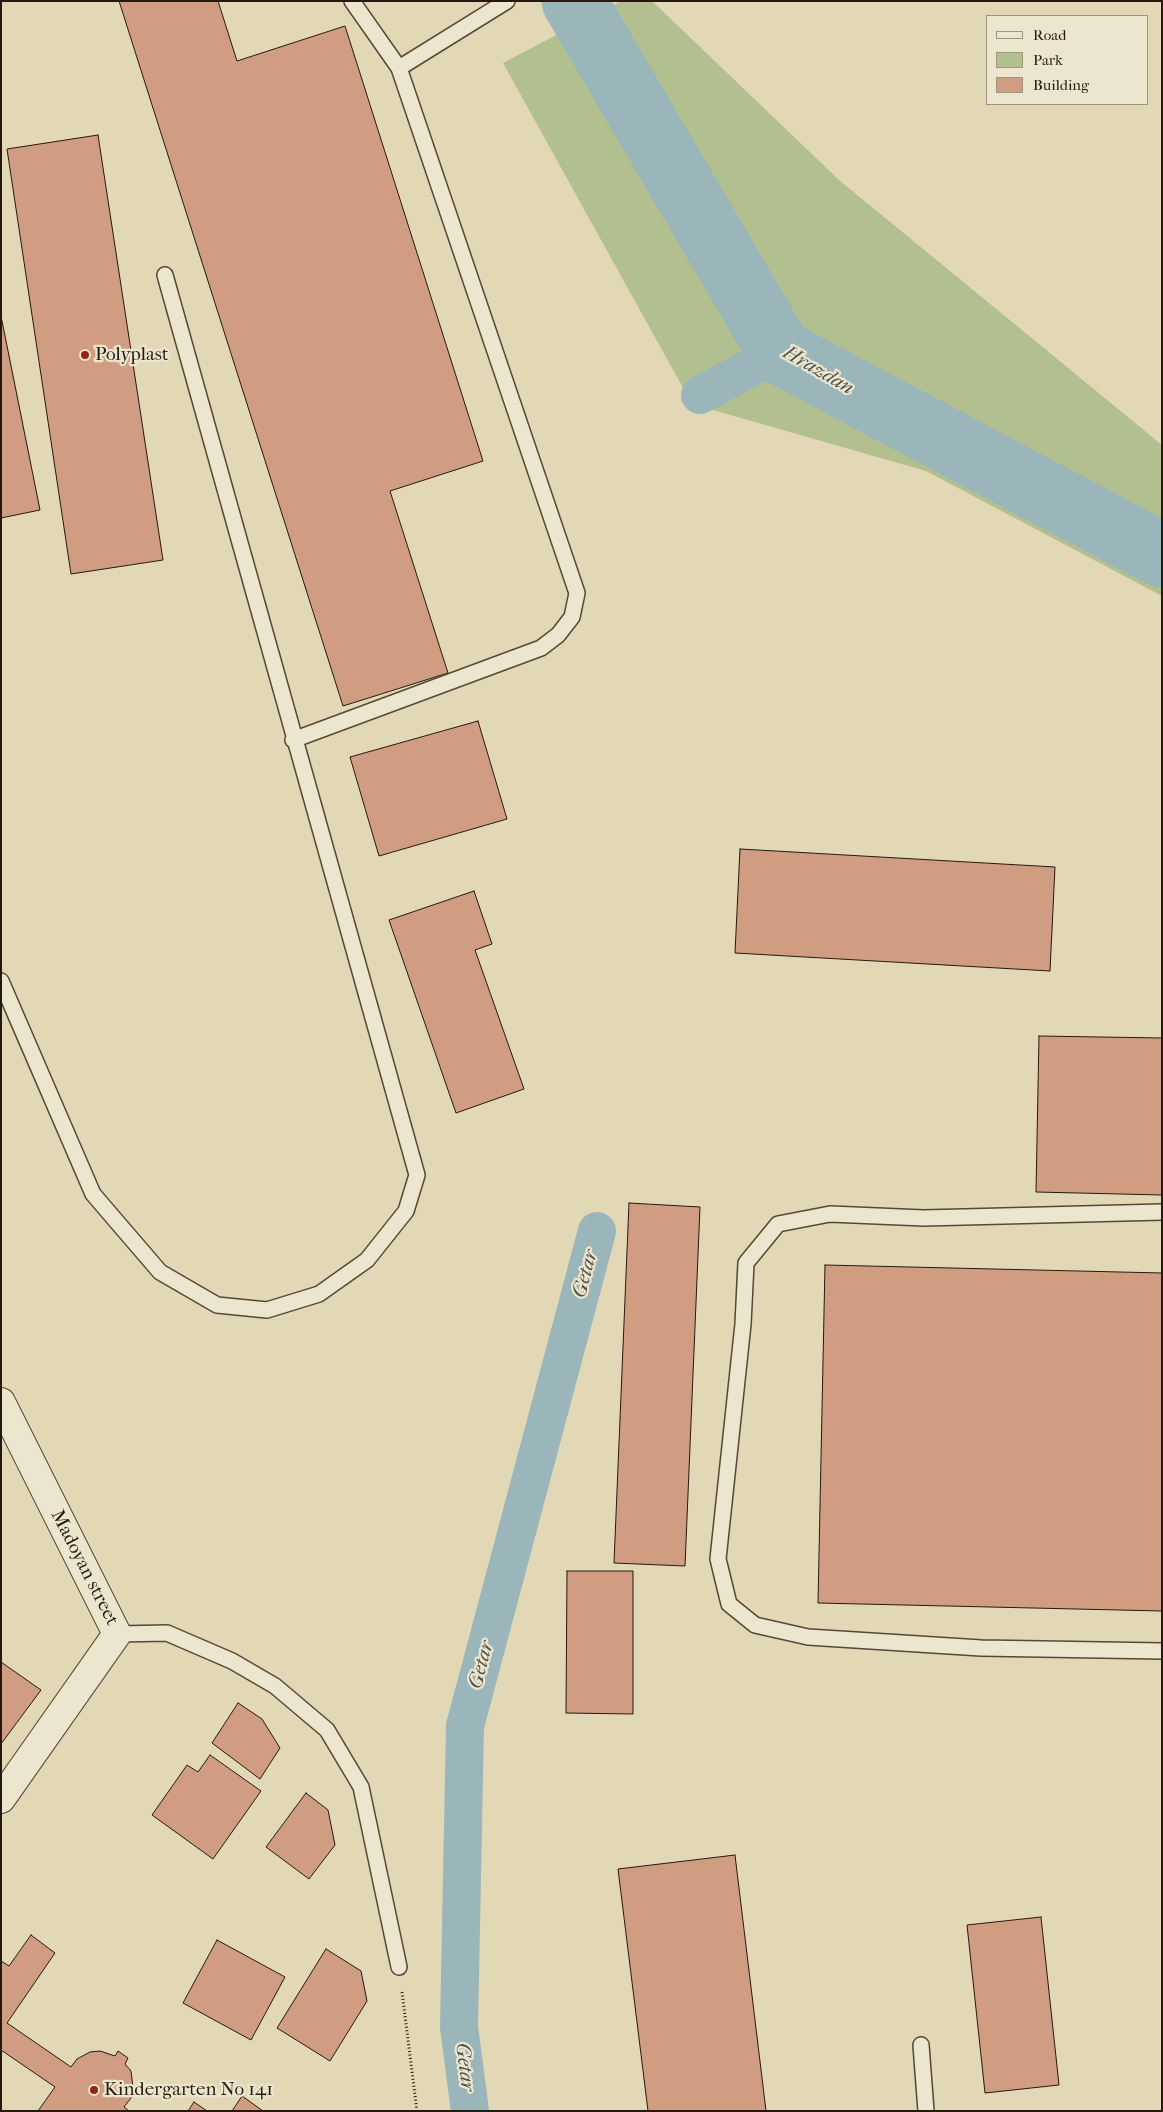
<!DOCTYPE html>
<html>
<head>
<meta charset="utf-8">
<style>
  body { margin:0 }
  #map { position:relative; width:1163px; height:2112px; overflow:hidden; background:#e2d8b5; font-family:"IM FELL French Canon",serif }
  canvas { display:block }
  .frame { position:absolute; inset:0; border:2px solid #26180e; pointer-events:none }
  .legend { position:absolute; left:986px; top:15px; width:162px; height:90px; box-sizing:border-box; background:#ece6cf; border:1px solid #9d9482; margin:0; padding:6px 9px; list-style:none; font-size:15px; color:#26180e }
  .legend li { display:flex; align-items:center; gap:10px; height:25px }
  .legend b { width:25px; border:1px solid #9d9482 }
</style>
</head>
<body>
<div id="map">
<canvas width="1163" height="2112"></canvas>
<div class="frame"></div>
<ul class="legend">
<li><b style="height:6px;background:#ece6cf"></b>Road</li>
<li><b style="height:14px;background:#b2bf8e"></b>Park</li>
<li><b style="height:14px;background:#d09d82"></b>Building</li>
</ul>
</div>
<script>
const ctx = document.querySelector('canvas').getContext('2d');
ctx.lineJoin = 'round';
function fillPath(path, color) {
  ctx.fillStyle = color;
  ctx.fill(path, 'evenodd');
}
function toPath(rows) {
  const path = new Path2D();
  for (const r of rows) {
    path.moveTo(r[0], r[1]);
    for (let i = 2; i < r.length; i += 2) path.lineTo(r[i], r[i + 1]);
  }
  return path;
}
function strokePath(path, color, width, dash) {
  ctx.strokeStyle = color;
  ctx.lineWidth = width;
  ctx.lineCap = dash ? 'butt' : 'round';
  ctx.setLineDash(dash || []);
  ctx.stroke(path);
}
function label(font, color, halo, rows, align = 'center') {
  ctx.font = font + ' "IM FELL French Canon",serif';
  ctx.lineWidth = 4.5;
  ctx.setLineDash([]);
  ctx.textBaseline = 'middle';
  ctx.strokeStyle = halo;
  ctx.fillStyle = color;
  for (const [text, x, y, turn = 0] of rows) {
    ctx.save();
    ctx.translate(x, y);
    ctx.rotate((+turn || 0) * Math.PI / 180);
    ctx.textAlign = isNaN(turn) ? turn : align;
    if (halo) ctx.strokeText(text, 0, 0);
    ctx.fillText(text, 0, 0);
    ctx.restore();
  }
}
const green = toPath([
  [621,1,652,1,839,180,1162,445,1162,596,926,471,692,404,503,63]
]);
const canal = toPath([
  [700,395,780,352],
  [470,2111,459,2027,465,1726,597,1231]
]);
const river = toPath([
  [574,1,780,352,1162,555]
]);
const building = toPath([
  [119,1,218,1,237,61,345,26,483,461,390,491,448,673,343,706,119,1],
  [98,135,163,560,71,574,7,149,98,135],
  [1,316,40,510,1,518,1,316],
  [478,721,507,819,379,856,350,757,478,721],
  [740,849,1055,867,1050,971,735,953,740,849],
  [474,891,492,944,475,950,524,1089,456,1113,389,920,474,891],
  [1039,1036,1162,1038,1162,1195,1036,1192,1039,1036],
  [629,1203,700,1207,685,1566,614,1563,629,1203],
  [825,1265,1162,1273,1162,1611,818,1603,825,1265],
  [567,1571,633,1571,633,1714,566,1713,567,1571],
  [1,1662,41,1690,1,1744,1,1662],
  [238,1703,262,1719,280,1748,260,1779,212,1743,238,1703],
  [210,1755,261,1791,213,1859,152,1815,187,1765,198,1772,210,1755],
  [306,1793,328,1810,335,1845,309,1879,266,1847,306,1793],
  [735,1855,766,2111,648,2111,618,1869,735,1855],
  [1041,1917,1059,2085,985,2093,967,1925,1041,1917],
  [31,1935,55,1953,7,2023,71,2067,77,2059,90,2052,100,2051,115,2056,118,2051,128,2058,125,2064,131,2071,133,2088,131,2098,124,2107,129,2111,38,2111,55,2087,1,2050,1,1961,9,1966,31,1935],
  [217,1940,285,1977,251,2040,183,2003,217,1940],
  [326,1949,361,1971,367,2001,330,2061,277,2028,326,1949],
  [242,2096,263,2111,232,2111,242,2096],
  [194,2102,207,2111,188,2111,194,2102]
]);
const path = toPath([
  [402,1992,417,2111]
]);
const service = toPath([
  [399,68,507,1],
  [293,740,541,648,558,635,572,617,577,593,399,68,352,1],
  [1,981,93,1194,160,1272,217,1305,267,1310,319,1294,367,1260,406,1211,417,1175,165,275],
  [1162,1212,924,1218,830,1214,778,1224,746,1263,743,1324,718,1559,729,1604,755,1625,808,1637,981,1648,1162,1651],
  [117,1634,167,1633,232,1661,275,1686,327,1730,361,1787,399,1967],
  [921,2045,926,2111]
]);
const minor = toPath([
  [1,1402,117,1634,1,1799]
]);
const markers = [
  [85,355,5,"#8f2418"],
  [94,2090,5,"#8f2418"]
];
const poiNames = [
  ["Polyplast",95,355],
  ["Kindergarten No 141",104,2090]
];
const streetNames = [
  ["Madoyan street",84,1568,63]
];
const waterNames = [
  ["Hrazdan",818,371,30],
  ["Getar",586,1274,-75],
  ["Getar",482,1665,-75],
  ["Getar",464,2067,83]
];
fillPath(green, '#b2bf8e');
strokePath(canal, '#9bb6ba', 38);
strokePath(river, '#9bb6ba', 65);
fillPath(building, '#d09d82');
strokePath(building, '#26180e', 1);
strokePath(service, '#554838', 18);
strokePath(minor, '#554838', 30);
strokePath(path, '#26180e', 3, [1, 2.5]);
strokePath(service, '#ece6cf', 15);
strokePath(minor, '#ece6cf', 28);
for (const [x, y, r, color] of markers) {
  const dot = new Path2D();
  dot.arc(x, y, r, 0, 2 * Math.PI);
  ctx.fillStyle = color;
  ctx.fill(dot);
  strokePath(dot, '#ece6cf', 2);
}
label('19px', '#26180e', '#ece6cf', poiNames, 'left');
label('19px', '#26180e', '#ece6cf', streetNames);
label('italic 20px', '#4f4f4a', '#ece6cf', waterNames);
</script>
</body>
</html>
